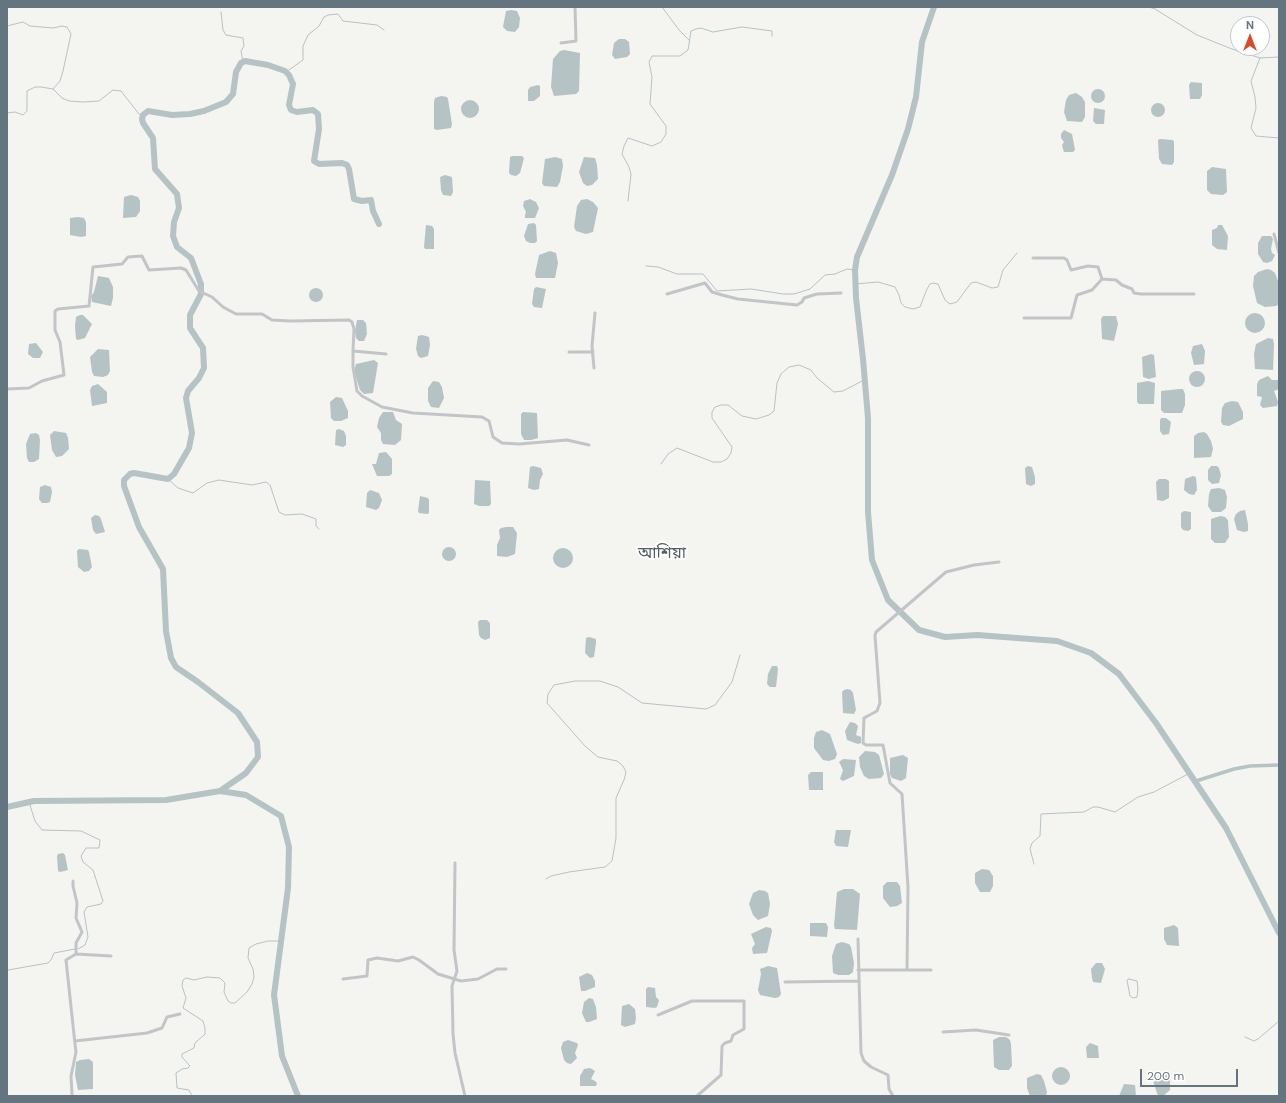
<!DOCTYPE html>
<html>
<head>
<meta charset="utf-8">
<style>
  body { margin:0 }
  #map { position:relative; width:1286px; height:1103px; overflow:hidden; background:#f4f4f0; font-family:"DM Sans",sans-serif }
  canvas { display:block }
  .frame { position:absolute; inset:0; border:8px solid #647580; pointer-events:none }
  .north { position:absolute; left:1230px; top:16px; width:40px; height:40px; box-sizing:border-box; background:#fff; border:1px solid #c1c8cc; border-radius:50%; rotate:0deg; font-size:11px; font-weight:700; line-height:16px; text-align:center; color:#647580 }
  .north::after { content:''; display:block; margin:auto; width:14px; height:18px; background:#db4929; clip-path:polygon(50% 0,100% 100%,50% 72%,0 100%) }
  .scale { position:absolute; left:1140px; top:1069px; width:98px; height:18px; box-sizing:border-box; border:2px solid #647580; border-top:0; padding-left:5px; font-size:12px; line-height:14px; white-space:nowrap; color:#647580; -webkit-text-stroke:3px #fff; paint-order:stroke }
</style>
</head>
<body>
<div id="map">
<canvas width="1286" height="1103"></canvas>
<div class="frame"></div>
<div class="north">N</div>
<div class="scale">200 m</div>
</div>
<script>
const ctx = document.querySelector('canvas').getContext('2d');
ctx.lineJoin = 'round';
function fillPath(path, color) {
  ctx.fillStyle = color;
  ctx.fill(path, 'evenodd');
}
function toPath(rows) {
  const path = new Path2D();
  for (const r of rows) {
    if (r.length === 3) {
      path.moveTo(r[0] + r[2], r[1]);
      path.arc(r[0], r[1], r[2], 0, 2 * Math.PI);
      continue;
    }
    path.moveTo(r[0], r[1]);
    for (let i = 2; i < r.length; i += 2) path.lineTo(r[i], r[i + 1]);
  }
  return path;
}
function strokePath(path, color, width, dash) {
  ctx.strokeStyle = color;
  ctx.lineWidth = width;
  ctx.lineCap = dash ? 'butt' : 'round';
  ctx.setLineDash(dash || []);
  ctx.stroke(path);
}
function label(font, color, halo, rows, align = 'center') {
  ctx.font = font + ' "DM Sans","Noto Sans Bengali",sans-serif';
  ctx.lineWidth = 4;
  ctx.setLineDash([]);
  ctx.textBaseline = 'middle';
  ctx.strokeStyle = halo;
  ctx.fillStyle = color;
  for (const [text, x, y, turn = 0] of rows) {
    ctx.save();
    ctx.translate(x, y);
    ctx.rotate((+turn || 0) * Math.PI / 180);
    ctx.textAlign = isNaN(turn) ? turn : align;
    if (halo) ctx.strokeText(text, 0, 0);
    ctx.fillText(text, 0, 0);
    ctx.restore();
  }
}
const water = toPath([
  [511,10,517,11,520,18,519,27,515,32,507,31,503,27,506,11],
  [619,39,625,39,629,42,630,54,627,57,615,59,612,55,614,43],
  [564,50,580,53,579,91,576,94,554,96,551,87,553,59,560,51],
  [1191,82,1202,83,1202,95,1200,99,1190,99,1189,85],
  [538,85,540,86,540,96,534,101,528,101,528,90,530,87],
  [1098,96,7],
  [1076,93,1082,97,1085,102,1085,117,1082,122,1067,121,1064,112,1066,100,1069,95],
  [441,96,447,97,448,99,452,124,451,128,437,130,434,129,434,102,435,98],
  [470,109,9],
  [1158,110,7],
  [1094,108,1105,110,1104,124,1096,124,1093,121],
  [1064,130,1072,134,1075,150,1073,152,1064,152,1063,149,1062,145,1064,142,1061,138,1061,134],
  [1160,139,1173,140,1174,142,1174,162,1172,165,1162,164,1159,159,1158,140],
  [512,156,522,156,524,158,520,173,516,176,511,175,509,173,510,157],
  [555,157,562,159,563,166,560,182,557,187,544,186,542,183,545,159],
  [584,157,595,158,597,165,598,179,592,185,587,186,583,183,579,172],
  [1212,167,1226,169,1227,192,1223,195,1211,194,1207,190,1207,171],
  [445,175,452,177,453,192,451,196,443,195,441,190,440,177],
  [131,195,138,197,140,201,140,211,136,217,123,218,124,197],
  [530,199,536,202,539,208,535,218,525,218,525,215,526,212,523,206,524,201],
  [587,199,593,202,598,208,593,232,586,234,576,231,574,227,577,206,581,200],
  [78,217,84,218,86,222,86,236,81,237,70,235,70,218],
  [534,223,536,225,537,241,535,243,530,243,526,241,524,236,528,224],
  [426,225,432,226,434,229,434,249,425,249,424,247],
  [1218,225,1222,225,1228,236,1227,250,1217,249,1212,245,1212,230,1217,228],
  [1262,236,1271,236,1273,239,1271,249,1272,253,1275,255,1272,261,1267,263,1263,262,1258,254,1258,243],
  [550,251,556,253,558,263,555,278,536,278,535,274,539,255],
  [1267,269,1271,270,1275,273,1278,281,1279,304,1276,306,1265,307,1257,303,1253,286,1254,276,1258,272],
  [98,276,109,278,113,287,113,298,111,306,92,302,91,296,94,292],
  [536,287,546,289,542,308,534,307,532,304,534,289],
  [316,295,7],
  [1255,323,10],
  [80,315,83,315,92,324,85,338,78,340,76,339,75,326,76,317],
  [1103,316,1116,316,1118,324,1114,341,1102,339,1101,319],
  [357,320,363,320,366,323,367,334,364,341,359,341,356,338,355,331],
  [422,335,429,337,430,345,428,356,421,358,418,356,416,349,418,336],
  [1268,338,1273,339,1274,344,1273,370,1255,369,1254,354,1256,344],
  [36,343,43,352,40,358,33,358,28,354,29,344],
  [1202,344,1205,351,1204,364,1194,365,1191,353,1193,346],
  [98,349,109,350,110,371,108,375,103,377,94,376,92,372,90,357],
  [1151,354,1154,355,1156,377,1149,379,1143,377,1142,357],
  [374,360,378,363,373,393,364,394,360,390,354,371,356,364],
  [1197,379,8],
  [1268,376,1272,380,1279,380,1279,389,1274,391,1278,402,1277,406,1263,408,1260,405,1262,397,1257,396,1257,384,1259,380],
  [433,381,439,382,442,387,444,398,439,408,431,407,428,401,428,388],
  [1148,381,1155,383,1154,404,1139,404,1137,402,1137,383],
  [98,384,107,392,107,403,92,406,90,390,92,386],
  [1179,389,1183,389,1185,394,1185,405,1182,413,1164,413,1161,410,1161,391],
  [336,397,342,398,348,411,348,418,341,421,334,421,331,418,330,402],
  [1232,401,1238,402,1243,412,1243,419,1229,426,1223,425,1221,422,1222,408,1225,403],
  [383,412,393,412,396,420,402,424,401,440,395,445,383,444,381,440,381,433,377,427,379,418],
  [523,412,537,413,538,438,531,440,524,440,521,434,521,414],
  [1161,418,1166,418,1171,422,1169,434,1163,435,1160,431,1160,420],
  [339,429,344,431,346,436,346,445,343,447,335,445,336,430],
  [54,431,66,433,68,438,69,449,62,456,56,457,52,450,50,435],
  [1204,432,1207,434,1211,441,1213,449,1211,457,1194,458,1194,436,1198,433],
  [36,433,39,435,40,440,39,459,34,462,29,462,27,458,26,444,30,434],
  [386,452,392,459,392,474,389,476,377,476,372,464,376,464,379,453],
  [533,466,541,468,543,474,540,480,539,489,534,490,528,488,530,467],
  [1028,466,1032,467,1035,477,1035,484,1031,486,1026,484,1025,468],
  [1211,466,1217,466,1219,468,1221,475,1219,483,1212,484,1208,480,1208,470],
  [1193,476,1196,477,1197,490,1194,495,1189,494,1184,490,1185,479],
  [1159,479,1166,479,1169,481,1169,498,1163,501,1157,500,1156,482],
  [475,480,490,481,491,504,489,506,479,506,474,504],
  [45,485,51,487,52,492,50,502,47,503,42,503,39,499,40,487],
  [1219,488,1225,490,1227,497,1226,508,1221,512,1212,512,1208,506,1209,494,1211,489],
  [370,490,379,493,382,500,379,508,376,510,366,507,367,493],
  [420,496,428,498,429,500,429,513,427,514,419,513,418,511],
  [1245,510,1248,524,1248,531,1244,532,1237,530,1234,519,1236,514,1240,511],
  [1184,511,1191,512,1191,529,1188,531,1183,530,1181,527,1181,513],
  [95,515,99,516,101,519,105,532,96,534,93,530,91,518],
  [1220,516,1225,517,1228,520,1229,537,1225,543,1215,543,1211,539,1211,519],
  [506,527,513,527,517,533,515,554,507,557,497,556,497,545,500,538,499,530,501,528],
  [449,554,7],
  [563,558,10],
  [79,549,88,550,89,552,92,567,89,571,84,572,78,567,77,551],
  [480,620,487,620,490,623,490,638,485,640,481,638,479,635,478,622],
  [589,637,596,639,596,643,594,657,590,658,585,653,586,638],
  [772,666,777,666,778,669,776,687,770,687,767,684,768,674],
  [847,689,851,690,853,693,856,710,854,714,843,713,842,692,844,690],
  [850,722,855,723,858,726,856,735,861,737,861,743,858,744,847,740,845,731],
  [822,730,830,734,837,754,835,759,829,761,823,760,814,748,814,738,816,732],
  [865,751,875,752,879,755,884,774,881,778,869,779,864,776,860,767,859,757],
  [903,755,908,758,906,778,901,781,892,778,890,774,890,758],
  [843,759,856,760,854,776,843,781,840,779,843,770,839,762],
  [811,772,823,772,823,790,809,790,808,775],
  [836,830,851,830,848,847,836,846,834,842],
  [63,853,65,855,68,870,60,872,58,871,57,856,58,854],
  [982,869,989,870,993,876,993,886,990,892,980,892,975,883,975,873],
  [887,882,897,882,900,886,902,903,897,906,890,907,883,898,883,886],
  [844,889,853,889,860,894,857,930,835,929,834,926,837,892],
  [759,890,765,891,768,893,770,904,768,916,758,920,753,915,749,904,753,893],
  [810,923,826,923,828,927,827,937,810,936],
  [1174,925,1178,928,1179,946,1167,945,1164,939,1164,928],
  [766,927,771,928,772,931,767,953,753,954,752,948,755,944,751,934],
  [842,942,849,944,851,947,854,963,853,972,849,975,838,975,833,973,832,956,836,944],
  [1096,963,1102,963,1105,969,1101,983,1093,982,1092,978,1091,969],
  [768,966,777,968,781,994,779,997,775,998,760,995,758,990,761,974,760,969],
  [587,973,592,975,595,981,595,987,585,991,581,991,579,977],
  [648,987,655,988,656,997,659,1000,657,1007,655,1008,646,1007,646,989],
  [589,998,593,999,596,1007,597,1019,589,1022,586,1022,582,1013,584,1002],
  [629,1004,635,1009,636,1018,635,1024,625,1027,621,1025,622,1006],
  [999,1037,1006,1037,1010,1040,1011,1044,1012,1066,1009,1070,999,1070,994,1067,993,1040],
  [568,1040,577,1043,578,1045,575,1053,577,1058,571,1064,567,1063,564,1060,561,1048,563,1042],
  [1090,1043,1098,1046,1099,1058,1087,1058,1086,1047],
  [89,1059,93,1062,93,1089,78,1090,75,1075,76,1062,80,1060],
  [1061,1076,9],
  [590,1068,595,1071,591,1079,595,1081,597,1083,596,1086,580,1086,580,1076,584,1069],
  [1037,1074,1041,1075,1044,1081,1047,1092,1046,1096,1030,1096,1027,1088,1027,1078],
  [1162,1074,1168,1076,1170,1079,1170,1090,1163,1096,1158,1096,1153,1081],
  [1124,1084,1135,1085,1136,1096,1119,1096]
]);
const stream = toPath([
  [662,7,679,30,690,41],
  [1149,7,1155,9,1197,35,1232,49,1260,58,1279,57],
  [221,12,223,30,226,35,243,38,244,46,241,51,243,62],
  [7,26,23,22,30,26,53,28,62,26,67,27,71,34,63,71,60,81,53,89],
  [1260,58,1251,81,1255,97,1256,108,1251,128,1256,136,1279,138],
  [286,72,303,60,303,46,308,35,319,26,324,17,328,15,338,14,343,21,377,25,384,30],
  [7,113,15,112,23,115,27,111,27,91,35,87,41,87,53,89,62,98,69,101,83,102,99,101,113,90,121,91,139,114,143,115],
  [628,201,631,174,629,167,622,154,624,146,628,138,652,146,661,142,666,134,666,126,650,104,652,77,649,62,652,56,680,56,688,50,691,31,696,29,701,28,713,32,742,27,772,31,772,36],
  [646,266,658,267,677,274,703,274,717,291,751,289,783,294,794,294,810,289,825,275,835,274,847,269,855,270],
  [855,284,878,282,895,287,899,295,901,303,905,307,913,309,920,307,927,289,930,284,933,283,938,284,945,300,950,304,957,302,971,283,976,282,992,288,998,287,1003,270,1017,253],
  [661,464,668,454,677,448,713,462,721,462,727,459,731,453,732,447,712,418,712,412,715,407,721,405,728,405,742,416,756,419,769,415,774,411,777,383,781,374,789,367,799,365,811,370,817,378,834,392,843,391,864,380],
  [168,479,178,488,193,493,207,483,219,480,252,485,266,482,270,485,279,512,285,515,302,514,316,519,316,526,319,529],
  [29,802,35,821,42,830,81,831,100,840,99,848,86,848,81,856,83,862,93,870,103,901,101,904,87,907,84,912,88,937,85,945,78,949],
  [1034,864,1030,849,1032,843,1040,836,1041,814,1084,812,1093,807,1098,807,1115,812,1138,797,1154,792,1190,773],
  [546,879,551,876,569,872,605,867,612,861,616,838,616,798,624,780,626,772,623,766,617,761,598,757,585,746,547,703,548,694,554,685,575,681,600,681,618,687,642,703,706,709,715,705,732,682,740,655],
  [8,970,48,963,51,960,54,953,75,949],
  [1129,979,1137,981,1138,989,1137,997,1133,998,1130,996,1127,980,1129,979],
  [1245,1037,1254,1041,1258,1039,1279,1021],
  [192,1096,189,1090,177,1088,176,1073,182,1069,188,1068,190,1066,182,1057,182,1054,194,1048,195,1043,205,1034,205,1028,203,1021,183,1008,186,998,182,986,183,980,186,978,194,980,207,977,220,978,225,983,224,992,228,1001,231,1003,235,1003,247,992,252,984,254,977,253,969,248,958,249,948,256,944,268,941,281,941]
]);
const canal = toPath([
  [1196,781,1234,769,1250,766,1279,765]
]);
const river = toPath([
  [934,7,922,42,916,97,908,129,892,175,857,257,855,270,856,298,863,359,868,418,868,512,872,560,888,600,919,630,945,637,977,635,1057,641,1091,653,1119,674,1156,723,1226,828,1279,933],
  [220,791,246,773,258,757,257,742,238,713,198,682,176,667,171,658,166,631,163,569,139,527,124,486,124,480,130,474,134,473,168,479,174,474,189,448,192,433,186,398,188,391,199,378,204,368,203,348,190,328,190,315,201,294,201,284,191,258,177,247,173,236,174,222,179,208,177,194,155,169,153,138,143,123,142,119,143,115,148,111,172,115,190,114,204,111,226,102,233,94,236,72,241,63,245,61,268,65,285,71,289,75,293,84,289,105,291,110,297,112,313,110,318,114,319,129,314,161,319,164,342,163,347,165,349,169,354,199,362,201,371,200,373,211,379,224],
  [7,807,34,801,166,800,220,791,246,795,281,816,289,847,288,888,274,995,282,1056,298,1096]
]);
const street = toPath([
  [561,43,576,41,575,7],
  [1274,234,1279,253],
  [1033,258,1064,258,1067,260,1071,270,1088,266,1098,267,1102,279],
  [667,294,705,283,712,292,722,295,738,299,797,305,802,302,804,298,817,294,841,293],
  [1024,318,1071,318,1077,295,1092,290,1102,279,1116,280,1122,285,1132,289,1134,293,1141,294,1194,294],
  [353,351,353,367,357,391,362,396,382,407,413,413,482,417,489,421,493,437,502,443,519,444,567,440,589,445],
  [569,352,593,352],
  [594,368,592,346,595,313],
  [7,389,29,388,42,381,64,375,60,342,55,330,55,311,58,309,89,306,93,267,122,264,128,257,142,256,149,270,181,268,186,270,199,291,212,297,223,307,236,314,262,314,272,320,290,321,349,320,352,322,354,329,353,351,386,354],
  [455,863,454,950,457,971,452,986,453,1034,455,1053,465,1096],
  [73,881,73,886,77,903,76,918,82,932,76,943,76,954],
  [858,939,861,1053,864,1061,871,1067,888,1075,889,1089,893,1096],
  [858,970,931,970],
  [907,970,908,887,902,794,890,783,883,745,866,745,863,743,864,718,877,711,880,703,875,636,876,632,946,572,974,565,999,562],
  [343,979,367,976,368,960,377,958,398,961,413,957,419,960,438,974,461,981,478,979,497,969,506,969],
  [785,982,859,981],
  [658,1015,692,1001,744,1001,744,1029,733,1035,731,1041,725,1043,722,1046,721,1075,697,1096],
  [943,1032,976,1030,1009,1035],
  [75,1041,147,1033,162,1028,167,1017,180,1014],
  [72,1094,71,1076,76,1052,75,1044,66,960,76,954,111,956]
]);
const quarterNames = [
  ["আশিয়া",662,554]
];
fillPath(water, '#b5c3c5');
strokePath(stream, '#b5c3c5', 1);
strokePath(canal, '#b5c3c5', 3.5);
strokePath(river, '#b5c3c5', 6);
strokePath(street, '#c2c5c8', 3);
label('16px', '#525e65', '#fff', quarterNames);
</script>
</body>
</html>
